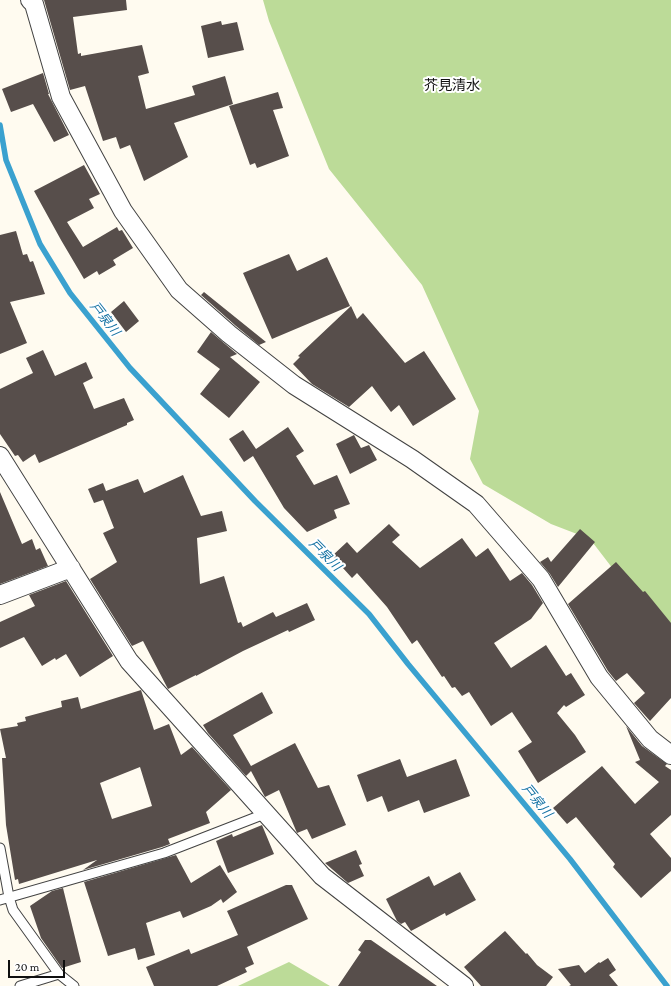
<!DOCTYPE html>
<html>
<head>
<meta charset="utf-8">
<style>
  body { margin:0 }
  #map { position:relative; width:671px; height:986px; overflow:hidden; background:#fffbf0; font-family:"Crimson Pro",serif }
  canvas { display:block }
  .scale { position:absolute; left:8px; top:960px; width:57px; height:18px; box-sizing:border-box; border:2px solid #0f0f0f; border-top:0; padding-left:5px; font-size:12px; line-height:14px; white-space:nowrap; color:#0f0f0f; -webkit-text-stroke:3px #fff; paint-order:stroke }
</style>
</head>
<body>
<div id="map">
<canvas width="671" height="986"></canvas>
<div class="scale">20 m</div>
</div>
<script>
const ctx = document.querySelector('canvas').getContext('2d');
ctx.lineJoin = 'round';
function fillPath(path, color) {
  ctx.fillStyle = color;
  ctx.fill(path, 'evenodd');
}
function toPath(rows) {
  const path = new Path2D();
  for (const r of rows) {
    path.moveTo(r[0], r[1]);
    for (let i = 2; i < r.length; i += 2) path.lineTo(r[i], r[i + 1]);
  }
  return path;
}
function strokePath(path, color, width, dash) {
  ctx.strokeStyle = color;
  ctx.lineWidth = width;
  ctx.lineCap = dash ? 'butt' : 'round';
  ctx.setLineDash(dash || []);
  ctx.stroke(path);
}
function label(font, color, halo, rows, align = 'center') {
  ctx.font = font + ' "Crimson Pro","Noto Sans JP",serif';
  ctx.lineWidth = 4;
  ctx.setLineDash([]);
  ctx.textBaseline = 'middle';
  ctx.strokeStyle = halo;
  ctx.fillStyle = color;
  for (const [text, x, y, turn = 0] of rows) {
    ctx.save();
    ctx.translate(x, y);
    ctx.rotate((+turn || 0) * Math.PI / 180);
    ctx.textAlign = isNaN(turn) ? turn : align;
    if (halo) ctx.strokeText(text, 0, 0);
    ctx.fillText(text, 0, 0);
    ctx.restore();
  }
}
const forest = toPath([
  [263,0,671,0,671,630,653,621,590,539,551,524,483,484,470,459,479,411,422,285,329,169,269,21],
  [289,962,330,986,238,986]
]);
const stream = toPath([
  [0,125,6,160,40,244,70,293,130,368,255,501,369,614,408,664,570,859,667,986]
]);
const building = toPath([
  [44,0,126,0,127,10,73,17,78,54,81,53,81,56,142,45,149,73,138,76,146,109,195,95,192,86,225,76,233,104,174,123,188,157,144,181,130,145,120,149,116,137,103,141,85,86,70,90],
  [221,21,222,25,237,22,244,50,208,58,201,26],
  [43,73,49,94,48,94,69,135,54,142,33,104,11,112,2,89],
  [278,92,283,108,273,110,289,156,257,168,255,163,250,165,229,106],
  [84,165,100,194,89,199,94,208,67,222,83,247,117,227,119,231,122,230,133,248,113,260,116,265,99,275,97,271,84,279,61,240,34,191],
  [16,231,23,255,27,254,30,262,33,261,45,294,10,302,27,343,0,354,0,235],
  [289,254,297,271,327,257,350,306,272,339,243,273],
  [204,292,266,342,259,345,236,326,201,295],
  [124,301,139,321,126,332,111,312],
  [351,306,357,319,363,313,405,363,424,351,456,399,413,426,399,405,391,412,372,386,349,407,312,384,293,364,300,357,298,356],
  [211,332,237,354,230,357,260,382,229,418,200,394,220,369,197,352],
  [43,350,55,376,86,362,93,378,83,383,94,409,124,398,134,420,127,423,127,425,39,463,35,454,23,462,18,455,15,456,0,434,0,389,33,373,26,358],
  [288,427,304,451,296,456,314,485,337,475,350,504,334,510,337,518,307,532,284,508,253,456,244,462,229,439,243,430,256,449],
  [354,435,361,448,369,445,377,460,350,474,336,444],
  [183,475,201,516,222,511,227,531,197,538,200,584,224,576,238,623,241,622,243,627,273,612,276,617,307,603,315,620,289,632,288,630,243,651,196,676,196,675,168,689,143,641,132,646,90,579,117,562,103,533,114,528,103,500,94,503,88,489,103,483,106,491,138,479,144,493],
  [0,492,22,544,32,539,36,550,40,548,48,566,0,584],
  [389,524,400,535,392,542,420,568,462,538,476,557,488,548,510,581,522,573,532,585,543,603,531,619,494,643,511,668,546,645,566,676,571,673,585,695,566,707,564,705,557,713,575,735,586,752,538,783,518,751,532,742,512,712,491,726,469,692,462,696,455,687,452,688,444,676,442,677,417,640,412,644,387,607,357,573,352,578,332,556,347,542,357,553],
  [580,529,595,542,558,587,550,574,540,562,548,557,551,562],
  [616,562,643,592,645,591,671,623,671,698,650,721,634,703,645,693,627,673,616,681,608,671,568,604],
  [66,581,113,656,80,677,66,654,56,660,55,658,42,666,24,637,0,648,0,622,35,606,29,595],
  [141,690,154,730,169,724,181,755,192,747,231,790,206,812,210,823,168,839,170,844,162,847,83,870,97,860,19,884,18,879,15,880,6,825,2,758,6,758,0,729,18,726,17,723,26,721,25,717,62,707,61,701,78,697,81,709],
  [140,767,152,806,112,819,100,783],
  [262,692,273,713,233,735,251,766,295,743,318,788,329,785,346,825,312,839,307,829,297,833,279,790,265,797,251,771,246,776,208,733,203,725],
  [626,726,642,746,667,764,665,766,671,770,671,815,650,834,671,858,671,871,641,898,613,867,615,864,576,817,567,824,553,808,602,766,635,804,659,782,635,762,640,760],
  [400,759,407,777,456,759,470,796,424,813,419,800,388,812,382,796,367,802,357,775],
  [262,825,274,854,228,873,216,841,232,834,233,837],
  [356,850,362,864,359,865,364,876,348,883,325,863],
  [176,855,191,883,220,865,237,892,223,903,221,899,211,906,183,918,180,911,146,923,155,955,138,960,135,948,108,956,84,882],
  [460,872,476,900,446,916,445,913,411,931,405,922,401,924,397,921,386,899,429,876,434,886],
  [286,885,292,885,308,919,247,947,254,964,245,968,247,972,217,986,154,986,146,967,189,949,191,954,238,935,227,911],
  [63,888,81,962,62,968,41,938,30,906,52,891],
  [505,931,526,954,527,953,537,965,553,977,546,986,481,986,464,967],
  [365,940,371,940,437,986,338,986,361,952,358,950],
  [608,958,616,970,609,975,618,986,569,986,571,985,558,969,579,965,585,973,599,962,600,963]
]);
const service = toPath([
  [0,848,9,897,13,910,59,974,74,986],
  [0,900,164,853,267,813],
  [20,986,59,974]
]);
const minor = toPath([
  [30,0,34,4,61,97,123,211,179,290,229,334,294,385,412,459,476,504,541,579,599,677,650,739,671,755],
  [0,456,129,661,322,876,464,986],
  [0,595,71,568]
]);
const waterNames = [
  ["戸泉川",105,319,52],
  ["戸泉川",325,555,45],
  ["戸泉川",537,801,51]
];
const quarterNames = [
  ["芥見清水",452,86]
];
fillPath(forest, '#bcdb98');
strokePath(stream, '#3aa1cf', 5.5);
fillPath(building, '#574e4b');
strokePath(service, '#424242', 11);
strokePath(minor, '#424242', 20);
strokePath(service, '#fff', 9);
strokePath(minor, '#fff', 18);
label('italic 13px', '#1572a3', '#fff', waterNames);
label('14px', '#0f0f0f', '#fff', quarterNames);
</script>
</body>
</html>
